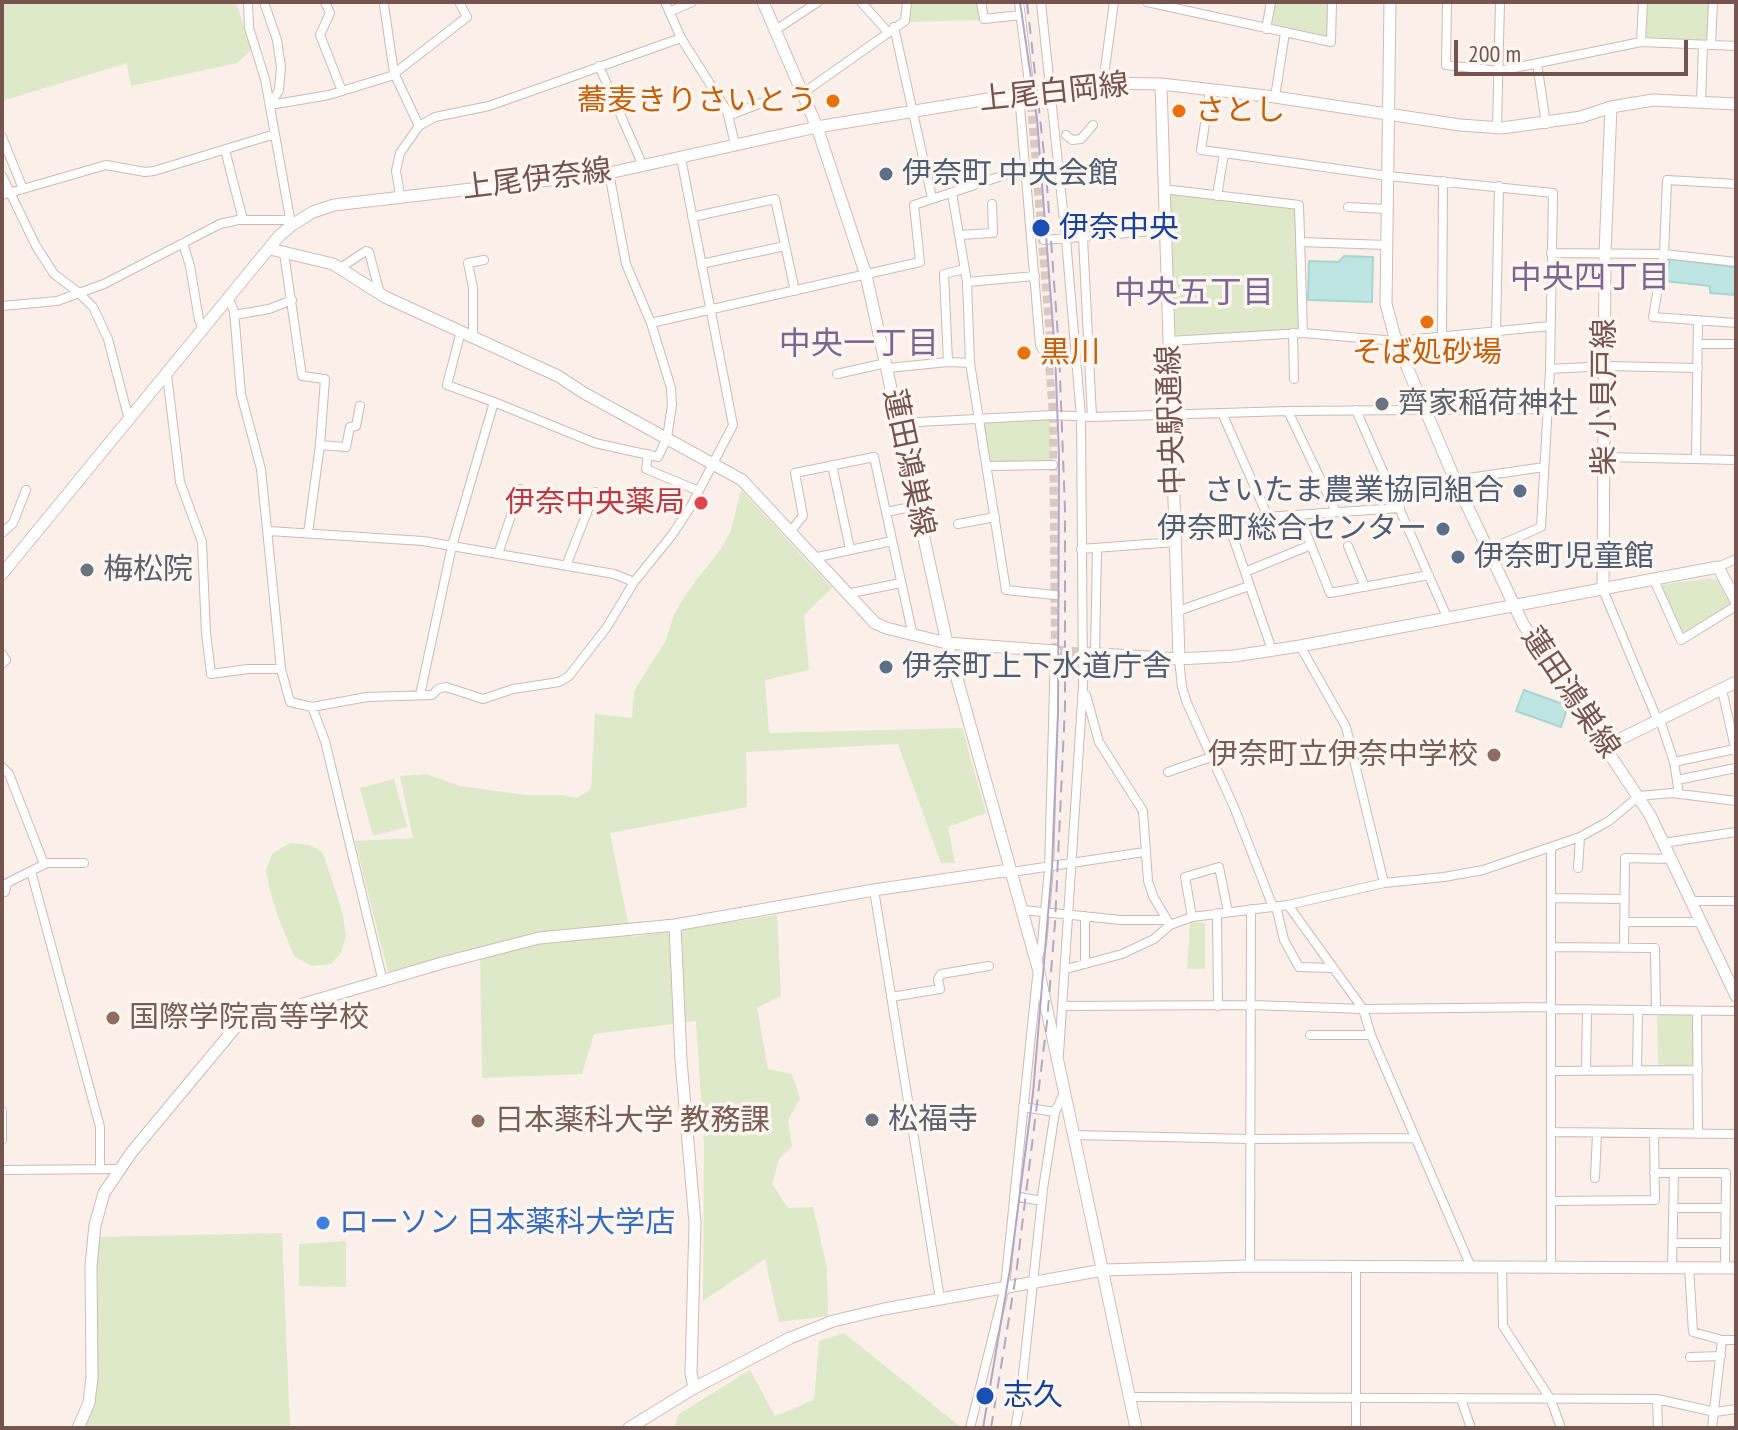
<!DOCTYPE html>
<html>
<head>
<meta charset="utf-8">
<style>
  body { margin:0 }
  #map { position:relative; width:1738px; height:1430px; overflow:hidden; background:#fbf0e9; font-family:"PT Sans Narrow",sans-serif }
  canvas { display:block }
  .frame { position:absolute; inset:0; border:4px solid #75534e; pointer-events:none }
  .scale { position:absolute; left:1454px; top:40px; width:234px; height:36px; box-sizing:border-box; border:4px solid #75534e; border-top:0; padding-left:10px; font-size:24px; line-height:28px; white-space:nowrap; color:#75534e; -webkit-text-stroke:6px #fef5f0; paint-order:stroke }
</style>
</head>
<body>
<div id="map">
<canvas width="1738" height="1430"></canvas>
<div class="frame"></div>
<div class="scale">200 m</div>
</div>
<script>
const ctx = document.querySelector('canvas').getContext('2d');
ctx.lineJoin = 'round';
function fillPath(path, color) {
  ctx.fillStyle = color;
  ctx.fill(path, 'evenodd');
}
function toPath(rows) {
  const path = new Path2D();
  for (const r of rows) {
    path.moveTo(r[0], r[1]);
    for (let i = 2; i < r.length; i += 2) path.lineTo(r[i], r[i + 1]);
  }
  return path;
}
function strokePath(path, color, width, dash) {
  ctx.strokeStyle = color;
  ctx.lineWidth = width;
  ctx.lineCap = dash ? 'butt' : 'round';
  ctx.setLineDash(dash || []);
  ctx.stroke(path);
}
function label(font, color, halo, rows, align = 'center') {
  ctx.font = font + ' "PT Sans Narrow","Noto Sans JP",sans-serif';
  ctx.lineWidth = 7;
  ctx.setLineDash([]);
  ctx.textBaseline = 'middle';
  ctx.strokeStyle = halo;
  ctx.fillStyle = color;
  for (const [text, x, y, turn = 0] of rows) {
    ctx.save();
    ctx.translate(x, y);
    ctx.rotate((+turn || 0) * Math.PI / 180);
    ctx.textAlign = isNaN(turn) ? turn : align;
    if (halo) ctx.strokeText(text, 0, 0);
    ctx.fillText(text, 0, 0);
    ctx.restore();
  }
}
const green = toPath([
  [2,2,236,2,251,50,237,63,131,86,127,63,2,101],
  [911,2,978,2,980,20,909,22],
  [1274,2,1329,2,1329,37,1269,23],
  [1648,2,1711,2,1709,41,1646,37],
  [1170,194,1296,207,1300,329,1172,336],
  [1050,418,1052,461,989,464,984,423],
  [741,490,832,588,804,615,809,670,765,680,769,733,962,728,986,813,948,827,955,863,941,863,898,744,746,752,747,807,610,833,631,937,777,915,781,996,757,1008,768,1069,792,1074,800,1098,788,1120,792,1146,779,1159,772,1184,788,1208,813,1207,827,1268,828,1316,779,1322,765,1259,703,1301,704,1144,696,1021,594,1034,582,1074,482,1078,480,947,388,972,355,841,413,838,400,776,426,774,460,786,526,795,561,795,577,798,591,789,595,714,632,718,634,691,666,640,674,614,691,587,721,549,731,530],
  [1711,578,1717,580,1731,605,1681,634,1661,585],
  [394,779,407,827,373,836,360,788],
  [290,843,309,845,322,852,326,862,342,911,346,936,341,953,331,964,312,966,294,956,278,917,269,887,266,869,273,853],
  [1190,922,1205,923,1205,969,1187,969],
  [1657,1013,1689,1013,1694,1018,1694,1064,1690,1067,1658,1066],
  [282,1233,290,1428,87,1428,94,1237],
  [346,1241,346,1287,299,1286,299,1244],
  [844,1333,962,1428,674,1428,679,1414,750,1370,775,1416,814,1400,819,1341]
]);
const water = toPath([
  [1344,256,1373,257,1372,302,1308,300,1309,261,1339,262,1344,256],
  [1670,259,1736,267,1736,295,1710,293,1710,286,1665,281,1670,259],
  [1524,690,1568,706,1561,727,1516,711,1524,690]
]);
const streetTunnel = toPath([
  [1030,92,1051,349,1049,362,1053,415,1055,651]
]);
const secondaryTunnel = toPath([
  [1055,651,1084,653]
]);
const street = toPath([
  [248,2,249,28,265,79,291,224],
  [325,2,330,13,320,35,342,91],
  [665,2,681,38,727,111,735,144],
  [861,2,887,31],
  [981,2,984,19,1021,15],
  [1019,2,1030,92],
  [1041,2,1066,239,1081,417,1083,686,1059,1054],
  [1147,2,1331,42,1332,2],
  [1447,2,1446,65,1499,71,1641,42,1736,46],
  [265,5,277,40,281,67,279,90,270,105],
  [384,5,394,73,419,126],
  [669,12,692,2],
  [894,27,932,198],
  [777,29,818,2],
  [1266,29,1271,2],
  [1641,42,1643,2],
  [1711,45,1713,2],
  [1537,63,1546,124],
  [599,66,643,166],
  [1103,83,1114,2],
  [1210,90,1201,150,1224,153],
  [803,93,905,21,907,2],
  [1019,94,1040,345,1049,362],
  [1275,97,1285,33],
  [1701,101,1703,45],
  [270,105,329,95,391,76,467,17,459,2],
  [728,116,761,103],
  [1497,128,1500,2],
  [1066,135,1072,140,1081,139,1093,125],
  [2,137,23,189],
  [225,150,243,220],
  [2,176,36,246,54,274,78,292,93,307,108,339,129,420],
  [1736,184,1667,180,1664,254,1653,317,1736,323],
  [1163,189,1299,205,1303,333],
  [952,193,967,282,970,363,1006,590,1055,595],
  [2,195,106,165,145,172,154,171,275,134],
  [400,195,396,171,400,153,419,126,435,117,489,106,681,38],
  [1217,196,1224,153,1388,176,1553,193,1550,369,1541,527,1488,550],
  [1348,207,1386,209],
  [692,217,775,199,795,291],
  [959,235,993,233,992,204],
  [1083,238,1092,417],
  [1044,240,1165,230],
  [1301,242,1386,245],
  [183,243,190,266,199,320,204,330],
  [284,253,302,376,325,379,320,445,308,533],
  [1551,253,1664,254,1736,262],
  [701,264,785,246],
  [340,268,366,251,369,252,380,294],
  [967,282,1035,276],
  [229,299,234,311,241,394,261,469,281,669,290,702,312,707,367,697,432,695,438,689,446,687,483,699,513,689,559,682,569,676,607,627,634,582,672,535,691,506,733,425,681,158],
  [2,306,57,301,104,284,220,224,238,220,288,220],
  [234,315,269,309,292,300],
  [651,323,920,262,914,205,1026,168],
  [1496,331,1499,186],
  [1293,333,1294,379],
  [1442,336,1443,181],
  [473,337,473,288,468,263,484,260],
  [1169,341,1303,333,1396,341,1550,326],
  [1698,344,1736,344],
  [948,362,944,274,965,269],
  [888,368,948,362,970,363],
  [1550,369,1606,366,1698,368],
  [837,374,886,363],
  [167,375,180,482,202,542,206,633,211,674,248,669,281,669],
  [494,402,595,443,658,457,667,438,672,405,671,388,651,323,626,264,609,173],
  [1356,410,1447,617],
  [1288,411,1336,512],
  [1222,413,1268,517],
  [899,423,1053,415,1092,417,1288,411,1548,409],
  [320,445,346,447,350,427,356,426,360,406],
  [648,454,646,469,699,491],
  [1605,457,1736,460],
  [1696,458,1698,320],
  [832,465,850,549],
  [987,466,1053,465],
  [1455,480,1544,467],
  [886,512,916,506],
  [1299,515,1330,593,1429,575],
  [1227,520,1272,650],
  [1175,523,1400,508],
  [958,524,995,517],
  [269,531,423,541,614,574,634,582],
  [790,532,803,516,795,473,874,457,913,636],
  [2,533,13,523,26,490],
  [1348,546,1365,587],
  [1081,549,1175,542],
  [498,554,520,489],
  [813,558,892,541],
  [566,566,595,492],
  [1718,567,1736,559],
  [1245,572,1311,545],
  [1654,580,1681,640,1736,606],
  [1603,590,1658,721],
  [846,594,901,583],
  [1178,611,1249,586],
  [1300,646,1346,727,1384,883],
  [2,654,6,660,2,664],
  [1095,654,1097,548],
  [1179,659,1182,687,1187,703,1234,807,1273,907],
  [1722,690,1736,752],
  [420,695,452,546,494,402,447,385,461,331],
  [1086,695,1099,742,1143,811,1148,881,1153,896,1170,925],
  [312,707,325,741,383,982],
  [1660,720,1674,762,1679,794],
  [1674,762,1735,749],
  [2,767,9,774,44,864],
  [1168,772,1211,757],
  [1677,780,1736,768],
  [1663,843,1736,832],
  [1578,868,1580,837],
  [31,871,100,1127,100,1169],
  [1012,872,1144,852],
  [874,890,940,1299],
  [2,893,5,892,7,883,47,863,84,863],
  [1551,898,1624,899],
  [1691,901,1736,901],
  [1288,905,1363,1009,1371,1035,1471,1267],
  [1276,906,1284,940,1299,967,1332,968],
  [1023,910,1121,920,1166,920],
  [1217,913,1218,1006],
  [1085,916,1085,964],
  [1192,917,1185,877,1219,867,1228,912],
  [1624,922,1700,922],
  [1551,947,1655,948,1656,1010],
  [1624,948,1625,858,1671,859],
  [1037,960,1042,944,1049,869,1055,651],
  [1066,969,1122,954,1154,939,1170,925,1192,917,1288,905,1384,883,1444,877,1483,870,1580,837,1609,821,1639,796,1672,793,1736,801],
  [891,997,940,989,938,979,941,974,989,966],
  [1063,1006,1252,1005,1363,1009,1551,1007],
  [1551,1009,1736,1011],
  [1697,1011,1698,1134],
  [1310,1035,1371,1035],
  [1586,1070,1587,1010],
  [1637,1070,1638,1010],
  [1551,1071,1698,1070],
  [1023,1107,1055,1112],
  [2,1111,2,1140],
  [1551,1132,1736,1134],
  [1075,1135,1250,1139,1415,1138],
  [2,1170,121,1169],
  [1654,1173,1726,1173,1725,1268],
  [1595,1178,1597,1133],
  [1014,1196,1042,1201],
  [1551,1201,1655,1200,1654,1133],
  [1673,1208,1725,1208],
  [1673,1243,1725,1243],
  [1250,1266,1251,909],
  [1502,1267,1503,1326,1551,1400,1561,1428],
  [1551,1267,1551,847],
  [1672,1267,1674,1173],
  [1689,1267,1693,1332,1722,1340,1712,1428],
  [1722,1340,1736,1340],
  [1690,1357,1721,1356],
  [1129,1397,1657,1399,1715,1412,1736,1409],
  [1461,1399,1471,1428],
  [1657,1399,1658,1428],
  [970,1428,1005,1287,1037,977],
  [1015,1428,1020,1403,1043,1189,1055,1112,1064,1093],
  [1356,1428,1356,1267]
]);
const secondary = toPath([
  [763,2,817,127,866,275,947,643,1038,968,1136,1428],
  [1390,2,1386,304,1396,341,1455,480,1523,624,1650,815,1736,996],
  [1161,84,1179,659],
  [270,249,333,264,385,297,558,376,584,393,742,480,875,623,886,628,947,643,1055,651],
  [2,574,279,236,292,225,313,212,334,205,609,173,817,127,1019,94,1103,83,1161,84,1275,97,1460,125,1502,128,1581,117,1611,107,1653,100,1736,104],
  [1603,590,1605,253,1611,107],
  [1084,653,1179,659,1234,656,1300,646,1718,567,1736,601],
  [1606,746,1736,682],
  [675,925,681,1060,695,1223,691,1373,694,1388],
  [78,1428,89,1403,92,1377,91,1266,95,1225,104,1193,131,1153,239,1023,442,963,539,938,675,925,874,890,1003,871,1012,872],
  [629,1428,694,1388,790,1338,833,1321,884,1309,1103,1270,1250,1266,1736,1268]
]);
const tram = toPath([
  [983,1428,1010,1269,1033,1093,1052,867,1058,712,1059,455,1055,352,1037,119,1020,2]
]);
const rail = toPath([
  [991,1428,1016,1275,1047,1022,1055,923,1065,707,1065,510,1059,350,1046,172,1027,2]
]);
const markers = [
  [833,101,8,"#e8710a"],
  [1179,111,8,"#e8710a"],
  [886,174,8,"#5c6f8a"],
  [1041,228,10,"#1a4fb4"],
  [1427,322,8,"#e8710a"],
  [1024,353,8,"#e8710a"],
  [1382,404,8,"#6b7280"],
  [1520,491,8,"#5c6f8a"],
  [701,503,8,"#e0444e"],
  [1443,529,8,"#5c6f8a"],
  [1458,557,8,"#5c6f8a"],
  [87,570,8,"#6b7280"],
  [886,667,8,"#5c6f8a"],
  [1494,755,8,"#8d6e63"],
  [113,1018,8,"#8d6e63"],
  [872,1120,8,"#6b7280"],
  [478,1121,8,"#8d6e63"],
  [323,1223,8,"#3f7fe0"],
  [985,1396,10,"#1a4fb4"]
];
const streetNames = [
  ["上尾白岡線",1054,93,-6],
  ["上尾伊奈線",537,180,-7],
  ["柴 小貝戸線",1605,397,-90],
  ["中央駅通線",1172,420,-92],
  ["蓮田鴻巣線",908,463,78],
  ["蓮田鴻巣線",1570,693,56]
];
const foodNames = [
  ["蕎麦きりさいとう",817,101,"right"],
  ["さとし",1195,111],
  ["黒川",1040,353],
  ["そば処砂場",1427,353,"center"]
];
const serviceNames = [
  ["伊奈町 中央会館",902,174],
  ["さいたま農業協同組合",1504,491,"right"],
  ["伊奈町総合センター",1427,529,"right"],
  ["伊奈町児童館",1474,557],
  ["伊奈町上下水道庁舎",902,667]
];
const transitNames = [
  ["伊奈中央",1059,228],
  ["志久",1003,1396]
];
const worshipNames = [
  ["齊家稲荷神社",1398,404],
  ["梅松院",103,570],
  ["松福寺",888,1120]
];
const healthNames = [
  ["伊奈中央薬局",685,503]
];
const educationNames = [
  ["伊奈町立伊奈中学校",1478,755,"right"],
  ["国際学院高等学校",129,1018],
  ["日本薬科大学 教務課",494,1121]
];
const shopNames = [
  ["ローソン 日本薬科大学店",339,1223]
];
const neighbourhoodNames = [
  ["中央四丁目",1590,279],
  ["中央五丁目",1194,294],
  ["中央一丁目",859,345]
];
fillPath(green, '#dde9c8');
fillPath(water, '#bee5e2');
strokePath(water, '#a5d6d2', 2);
strokePath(streetTunnel, '#dac9c2', 8, [8, 4]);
strokePath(secondaryTunnel, '#dac9c2', 11, [11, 5.5]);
strokePath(street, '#cfb9b2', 10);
strokePath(secondary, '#d5b9b2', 13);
strokePath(street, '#fff', 8);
strokePath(secondary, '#fff', 11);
strokePath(tram, '#b1a7c6', 2);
strokePath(rail, '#b1a7c6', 2, [12, 8]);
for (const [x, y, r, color] of markers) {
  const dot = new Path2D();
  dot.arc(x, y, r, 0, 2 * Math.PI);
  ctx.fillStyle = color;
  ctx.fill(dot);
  strokePath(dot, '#fef5f0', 3);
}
label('30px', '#75534e', '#fef5f0', streetNames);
label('30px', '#c56008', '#fef5f0', foodNames, 'left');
label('30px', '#4e5e75', '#fef5f0', serviceNames, 'left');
label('30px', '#164399', '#fef5f0', transitNames, 'left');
label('30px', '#5b616d', '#fef5f0', worshipNames, 'left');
label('30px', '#be3a42', '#fef5f0', healthNames, 'right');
label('30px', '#785e54', '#fef5f0', educationNames, 'left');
label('30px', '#366cbe', '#fef5f0', shopNames, 'left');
label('32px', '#796691', '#fef5f0', neighbourhoodNames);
</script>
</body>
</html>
